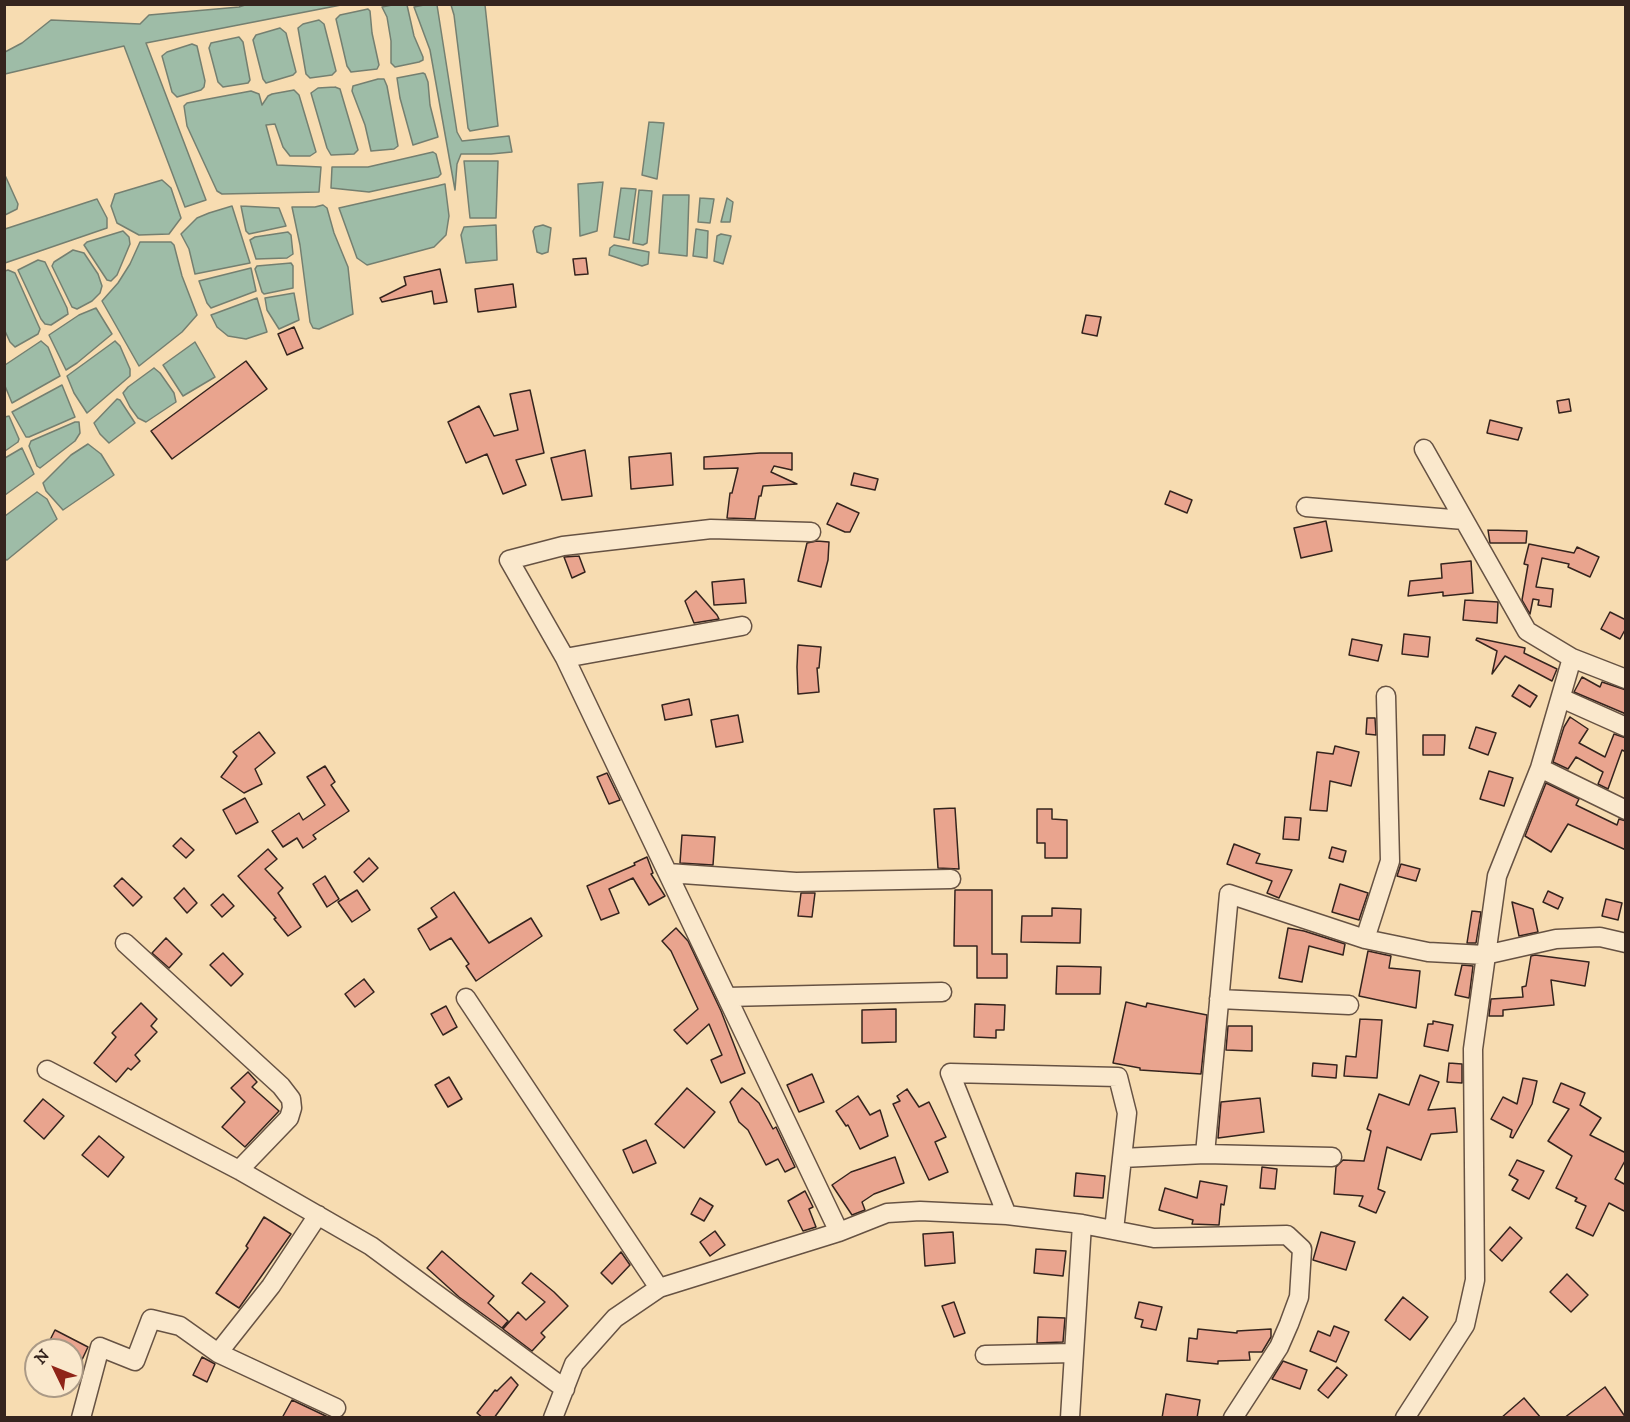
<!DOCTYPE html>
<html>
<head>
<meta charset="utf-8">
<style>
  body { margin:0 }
  #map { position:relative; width:1630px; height:1422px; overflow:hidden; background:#f7dcb1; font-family:"IM FELL DW Pica",serif }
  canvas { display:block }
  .frame { position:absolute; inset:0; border:6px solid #35241e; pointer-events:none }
  .north { position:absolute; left:24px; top:1338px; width:60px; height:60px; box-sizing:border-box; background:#fae8cc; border:2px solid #ab9a86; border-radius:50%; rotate:313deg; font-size:16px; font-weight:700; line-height:24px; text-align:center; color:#35241e }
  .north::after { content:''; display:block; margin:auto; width:21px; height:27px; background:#8f2418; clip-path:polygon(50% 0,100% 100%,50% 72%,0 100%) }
</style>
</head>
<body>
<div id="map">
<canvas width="1630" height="1422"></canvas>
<div class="frame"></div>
<div class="north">N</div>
</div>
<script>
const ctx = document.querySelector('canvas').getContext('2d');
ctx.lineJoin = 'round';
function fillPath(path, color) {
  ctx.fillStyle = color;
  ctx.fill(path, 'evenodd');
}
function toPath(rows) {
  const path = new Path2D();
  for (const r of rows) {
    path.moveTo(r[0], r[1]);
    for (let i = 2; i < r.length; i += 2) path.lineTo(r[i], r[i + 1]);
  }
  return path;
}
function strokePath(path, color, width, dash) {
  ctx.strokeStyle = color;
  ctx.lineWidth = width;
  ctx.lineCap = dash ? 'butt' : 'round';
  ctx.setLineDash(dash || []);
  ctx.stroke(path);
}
const water = toPath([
  [248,4,341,5,146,43,206,200,185,207,124,46,5,74,5,52,22,43,51,20,140,24,149,15,239,7,248,4],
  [392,5,407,5,414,36,423,57,423,60,419,62,395,67,391,63,391,41,387,17,382,7,392,5],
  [424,5,437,5,457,132,462,141,509,136,512,152,491,154,461,154,457,164,455,190,430,50,414,7,424,5],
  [451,5,485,5,498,126,470,131,468,128,454,15,451,5],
  [368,9,370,11,372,33,379,65,377,69,351,72,347,66,336,19,340,15,368,9],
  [319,20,324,24,336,71,332,75,310,78,306,74,298,28,303,24,319,20],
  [280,28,286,33,296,72,293,75,266,83,263,79,253,40,256,35,280,28],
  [239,37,243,42,250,80,248,83,223,87,218,82,209,48,211,43,239,37],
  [192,44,197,46,205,81,204,87,201,90,177,97,172,92,162,56,167,52,192,44],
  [423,73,425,74,428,82,430,105,438,137,413,145,400,98,397,78,423,73],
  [378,79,384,79,387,86,398,146,394,149,371,151,365,125,352,91,353,86,378,79],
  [335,87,340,89,358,150,354,154,331,155,327,148,311,93,318,88,335,87],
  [294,90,299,95,316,152,310,156,290,156,283,147,275,124,266,125,277,165,321,167,319,192,222,194,217,191,187,126,184,106,187,103,251,91,259,94,262,105,268,96,272,94,294,90],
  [649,122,664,123,657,179,642,175,649,122],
  [433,152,436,154,441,174,438,177,369,192,331,188,332,167,368,167,433,152],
  [464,161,498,161,496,218,470,218,464,161],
  [4,173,18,204,17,209,5,215,4,173],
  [162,180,171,188,181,218,169,234,139,235,117,223,111,206,115,194,162,180],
  [603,182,597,231,580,236,578,184,603,182],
  [445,184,449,216,446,235,434,247,367,265,357,258,339,208,445,184],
  [621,188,636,189,629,240,614,237,621,188],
  [639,190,652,191,647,243,643,245,633,243,639,190],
  [663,195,689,195,687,256,659,253,663,195],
  [700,198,714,199,710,223,698,222,700,198],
  [727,198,733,202,730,222,721,222,727,198],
  [97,199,107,218,107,228,5,263,5,229,97,199],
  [323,205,327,208,334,233,348,267,353,314,319,329,313,328,310,322,300,245,292,207,315,207,323,205],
  [232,206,250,263,195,274,189,249,181,234,197,218,209,213,232,206],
  [241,206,279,208,286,226,249,234,246,231,241,206],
  [496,225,497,260,466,263,461,235,464,227,496,225],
  [543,225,551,228,548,252,542,254,537,252,533,231,535,227,543,225],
  [696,229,708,231,707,258,693,256,696,229],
  [123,231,129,237,130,244,117,275,111,281,107,280,84,245,87,242,123,231],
  [288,232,291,235,293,254,287,258,256,259,250,240,255,237,288,232],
  [721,234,731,236,723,264,714,261,717,236,721,234],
  [140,242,171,242,174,245,182,276,197,315,182,332,139,366,102,301,118,283,130,264,140,242],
  [614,245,649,252,648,264,642,266,609,255,610,248,614,245],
  [73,250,84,253,98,274,102,286,100,293,92,301,77,309,72,307,52,266,54,262,73,250],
  [38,260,45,262,67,308,68,314,51,325,45,324,41,319,18,270,38,260],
  [291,263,293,266,293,288,264,294,262,292,255,269,257,266,291,263],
  [251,268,256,291,211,308,207,303,199,281,251,268],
  [8,270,15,273,40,329,38,334,15,347,10,342,5,331,5,271,8,270],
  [294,293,299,320,279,329,267,310,265,298,294,293],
  [257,298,267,332,246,339,228,336,217,327,211,315,257,298],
  [96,308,112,334,77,363,66,370,49,335,79,315,96,308],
  [41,341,48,347,60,376,12,403,5,386,5,365,41,341],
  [115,341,120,346,130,369,130,376,87,413,74,393,67,376,115,341],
  [195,342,215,377,183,396,163,365,195,342],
  [154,368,160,373,174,393,176,402,146,422,138,418,130,407,123,393,128,387,154,368],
  [62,385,75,417,29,437,26,437,12,412,62,385],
  [117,399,120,400,135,423,109,443,100,434,94,423,117,399],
  [9,416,19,439,18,442,5,451,5,417,9,416],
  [75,422,79,422,80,433,75,441,40,468,37,466,29,446,31,441,75,422],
  [88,444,101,454,114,475,63,510,46,491,43,483,71,455,88,444],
  [22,448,34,474,5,495,5,458,22,448],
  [37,492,47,499,57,519,7,560,5,559,5,516,37,492]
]);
const building = toPath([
  [586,258,588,274,575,275,573,259,586,258],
  [440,269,447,302,434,304,432,291,382,302,380,298,406,285,404,277,440,269],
  [513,284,516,307,478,312,475,289,513,284],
  [1086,315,1101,317,1097,336,1082,333,1086,315],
  [294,327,303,348,287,355,278,334,294,327],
  [246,361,267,389,172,459,151,431,246,361],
  [530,390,544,453,516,460,526,485,503,494,487,454,466,463,448,422,479,406,494,436,518,430,510,394,530,390],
  [1569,399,1571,411,1559,413,1557,401,1569,399],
  [1490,420,1522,428,1518,440,1487,433,1490,420],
  [585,450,592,496,562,500,551,458,585,450],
  [671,453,673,485,631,489,629,457,671,453],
  [760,453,792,453,792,470,774,466,771,472,797,484,763,486,761,496,759,496,755,519,727,518,730,493,732,493,738,468,704,469,704,457,760,453],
  [854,473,878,479,875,490,851,485,854,473],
  [1170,491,1192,500,1187,513,1165,504,1170,491],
  [837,503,859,513,850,532,845,532,827,524,837,503],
  [1326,521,1332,551,1301,558,1294,528,1326,521],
  [1488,530,1527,531,1526,543,1490,543,1488,530],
  [817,541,829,542,828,560,821,587,798,581,807,543,817,541],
  [1529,544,1574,553,1577,547,1599,557,1590,577,1568,567,1569,564,1542,558,1536,587,1553,589,1551,607,1538,605,1539,600,1533,599,1530,614,1522,600,1528,565,1524,564,1529,544],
  [579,556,585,572,572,578,564,557,579,556],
  [1471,561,1473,593,1443,596,1443,592,1408,596,1410,581,1442,578,1441,564,1471,561],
  [744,579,746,603,714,605,712,582,744,579],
  [696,591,717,615,719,619,694,623,685,601,696,591],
  [1465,600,1498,602,1497,623,1463,620,1465,600],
  [1610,612,1626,620,1626,628,1620,639,1601,629,1610,612],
  [1404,634,1430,637,1428,657,1402,654,1404,634],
  [1477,638,1525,648,1524,653,1557,669,1552,681,1505,656,1492,674,1497,651,1476,640,1477,638],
  [1352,639,1382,645,1378,661,1349,655,1352,639],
  [798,645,821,647,819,668,817,668,819,692,798,694,797,667,798,645],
  [1582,677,1600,687,1602,682,1626,690,1626,714,1574,692,1582,677],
  [1519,685,1537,696,1530,707,1512,696,1519,685],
  [689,699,692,715,665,720,662,705,689,699],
  [738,715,743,742,716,747,711,720,738,715],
  [1570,717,1588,729,1579,743,1605,757,1614,734,1626,738,1626,752,1622,750,1608,789,1598,784,1603,772,1576,757,1568,769,1553,762,1564,727,1570,717],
  [1367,718,1375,718,1376,735,1366,734,1367,718],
  [1476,727,1496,733,1488,755,1469,748,1476,727],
  [259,732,275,753,255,769,262,784,244,793,221,777,237,756,233,752,259,732],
  [1423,735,1445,735,1444,755,1423,755,1423,735],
  [1335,746,1359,752,1351,786,1330,781,1327,811,1310,810,1317,752,1333,754,1335,746],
  [325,766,335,782,331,785,349,811,313,835,316,839,303,848,297,838,283,847,272,831,299,813,303,820,325,805,307,777,325,766],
  [1489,771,1513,778,1504,806,1480,799,1489,771],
  [607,773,620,800,609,804,597,777,607,773],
  [1546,783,1579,799,1576,805,1617,825,1619,819,1626,821,1626,850,1568,824,1551,852,1525,836,1546,783],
  [245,798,258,822,236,834,223,810,245,798],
  [955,808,959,869,938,868,934,809,955,808],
  [1037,809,1052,809,1052,819,1067,820,1067,858,1045,858,1045,843,1037,843,1037,809],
  [1285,817,1301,818,1299,840,1283,839,1285,817],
  [682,835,715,837,713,865,680,863,682,835],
  [181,838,194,850,186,858,173,846,181,838],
  [1234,844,1260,854,1256,863,1292,870,1279,898,1267,893,1272,881,1227,864,1234,844],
  [1332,847,1346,851,1343,862,1329,858,1332,847],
  [268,849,277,859,265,869,283,888,278,893,301,927,288,936,274,919,276,918,238,876,268,849],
  [647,857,653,873,651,874,665,896,649,905,633,878,609,889,619,913,601,920,587,886,635,865,634,863,647,857],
  [369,858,378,868,363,882,354,872,369,858],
  [1401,864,1420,869,1416,881,1397,876,1401,864],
  [325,876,339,899,327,907,313,884,325,876],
  [122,878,142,897,133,906,114,886,122,878],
  [1340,884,1368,893,1359,920,1332,912,1340,884],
  [184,888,197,903,187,913,174,898,184,888],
  [357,890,370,910,352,922,338,902,357,890],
  [955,890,992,890,992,954,1007,954,1007,978,977,978,977,946,954,946,955,890],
  [1548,891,1563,898,1558,909,1543,902,1548,891],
  [454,892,489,943,531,918,542,936,476,981,466,966,469,964,451,938,430,950,418,929,437,917,431,908,454,892],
  [801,893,815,893,812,917,798,916,801,893],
  [223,894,234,906,222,917,211,905,223,894],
  [1606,899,1622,903,1618,920,1602,916,1606,899],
  [1512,902,1533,909,1538,932,1519,936,1512,902],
  [1052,908,1081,909,1080,943,1021,942,1022,916,1052,916,1052,908],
  [1472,911,1481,912,1476,943,1467,943,1472,911],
  [676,928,688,941,721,1011,745,1073,721,1083,711,1060,722,1055,709,1024,687,1044,674,1030,698,1009,671,951,662,941,676,928],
  [1288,928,1304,931,1345,944,1343,955,1309,946,1302,982,1279,978,1288,928],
  [166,938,182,954,169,968,152,953,166,938],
  [1368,951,1391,956,1389,968,1420,971,1416,1008,1359,996,1368,951],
  [223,953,243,974,231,986,210,965,223,953],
  [1535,955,1589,962,1585,986,1551,980,1554,1005,1503,1010,1503,1016,1489,1016,1491,999,1523,997,1522,987,1526,986,1531,956,1535,955],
  [1462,965,1473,966,1469,998,1455,995,1462,965],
  [1057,966,1101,967,1100,994,1056,994,1057,966],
  [364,979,374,992,355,1007,345,994,364,979],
  [1126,1002,1146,1007,1147,1003,1207,1015,1201,1074,1140,1070,1140,1068,1113,1063,1126,1002],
  [141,1003,157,1019,151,1026,157,1032,135,1055,140,1061,131,1070,128,1068,116,1082,94,1063,116,1037,112,1033,141,1003],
  [975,1004,1005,1005,1004,1030,996,1030,996,1038,974,1037,975,1004],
  [446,1006,457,1027,443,1035,431,1014,446,1006],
  [896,1009,896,1042,862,1043,862,1010,896,1009],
  [1360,1019,1382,1020,1377,1078,1344,1076,1346,1056,1356,1057,1360,1019],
  [1433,1021,1453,1025,1448,1051,1424,1046,1428,1024,1433,1024,1433,1021],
  [1228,1026,1252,1026,1252,1051,1226,1050,1228,1026],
  [1313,1063,1337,1065,1336,1078,1312,1076,1313,1063],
  [1449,1063,1462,1064,1462,1083,1447,1082,1449,1063],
  [248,1072,257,1082,252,1087,279,1111,245,1147,222,1127,245,1102,231,1088,248,1072],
  [812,1074,824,1102,799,1112,787,1085,812,1074],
  [1420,1075,1439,1082,1428,1110,1455,1108,1457,1132,1431,1134,1421,1160,1387,1147,1378,1189,1385,1192,1376,1213,1359,1206,1363,1196,1334,1194,1336,1167,1343,1160,1364,1161,1371,1131,1367,1129,1379,1094,1409,1105,1420,1075],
  [449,1077,462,1099,448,1107,435,1085,449,1077],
  [1523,1078,1537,1081,1532,1104,1513,1138,1510,1137,1512,1130,1491,1119,1503,1097,1517,1104,1523,1078],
  [1561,1083,1585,1093,1580,1105,1601,1118,1590,1135,1626,1153,1626,1159,1615,1179,1626,1185,1626,1212,1609,1203,1593,1236,1576,1228,1586,1206,1575,1201,1577,1198,1556,1188,1572,1156,1548,1141,1569,1109,1553,1102,1561,1083],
  [687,1088,715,1112,684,1148,655,1124,687,1088],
  [742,1088,759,1103,773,1129,776,1127,795,1167,785,1172,778,1159,766,1165,748,1130,739,1122,730,1102,742,1088],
  [907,1089,919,1107,929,1102,946,1137,935,1142,948,1172,929,1180,893,1104,900,1101,897,1096,907,1089],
  [858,1096,870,1115,880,1110,888,1136,860,1149,848,1125,846,1126,836,1111,858,1096],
  [1260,1098,1264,1132,1218,1138,1221,1102,1260,1098],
  [43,1099,64,1116,44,1139,24,1121,43,1099],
  [99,1136,124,1157,108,1177,82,1155,99,1136],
  [646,1140,656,1163,633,1173,623,1150,646,1140],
  [895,1157,904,1183,874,1194,862,1202,865,1210,852,1215,832,1185,851,1172,895,1157],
  [1517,1160,1544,1171,1529,1199,1512,1190,1518,1180,1509,1175,1517,1160],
  [1262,1167,1277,1169,1275,1189,1260,1188,1262,1167],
  [1076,1173,1105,1176,1103,1198,1074,1196,1076,1173],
  [1200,1181,1227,1186,1224,1205,1221,1204,1219,1225,1192,1224,1193,1220,1159,1210,1165,1188,1197,1198,1200,1181],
  [805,1191,813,1207,809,1209,816,1227,803,1231,788,1201,805,1191],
  [700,1198,713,1206,704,1221,691,1214,700,1198],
  [264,1217,291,1234,239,1308,216,1293,248,1248,246,1246,264,1217],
  [1510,1227,1522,1238,1502,1261,1490,1250,1510,1227],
  [715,1231,725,1245,710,1256,700,1242,715,1231],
  [953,1232,955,1263,925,1266,923,1234,953,1232],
  [1321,1232,1355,1242,1346,1270,1313,1260,1321,1232],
  [1036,1249,1066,1251,1063,1276,1034,1273,1036,1249],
  [442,1251,494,1296,488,1303,508,1321,502,1328,459,1297,427,1268,442,1251],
  [621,1252,630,1265,612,1284,601,1273,621,1252],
  [531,1273,554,1292,568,1306,541,1333,545,1337,532,1351,503,1329,518,1312,526,1320,545,1302,522,1283,531,1273],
  [1567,1274,1588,1295,1571,1312,1550,1292,1567,1274],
  [1403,1297,1428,1317,1410,1340,1385,1320,1403,1297],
  [954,1302,965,1333,954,1337,942,1306,954,1302],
  [1139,1302,1162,1307,1156,1330,1141,1327,1143,1320,1135,1318,1139,1302],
  [1038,1317,1065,1318,1063,1342,1037,1343,1038,1317],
  [1334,1326,1349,1332,1336,1362,1310,1351,1318,1331,1330,1336,1334,1326],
  [1198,1329,1237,1333,1237,1331,1271,1329,1271,1337,1262,1352,1249,1352,1250,1360,1218,1361,1218,1364,1187,1361,1189,1338,1197,1339,1198,1329],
  [55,1330,88,1347,72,1381,72,1350,45,1350,55,1330],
  [202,1357,215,1364,207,1382,193,1375,202,1357],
  [1283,1361,1307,1370,1300,1389,1272,1379,1283,1361],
  [1337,1367,1347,1375,1328,1398,1318,1390,1337,1367],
  [511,1377,518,1385,494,1418,483,1418,477,1413,495,1390,497,1391,511,1377],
  [1605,1387,1626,1418,1564,1418,1605,1387],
  [1166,1394,1200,1400,1197,1418,1162,1418,1166,1394],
  [1524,1398,1541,1418,1501,1418,1524,1398],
  [292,1400,330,1418,282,1418,292,1400]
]);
const minor = toPath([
  [1424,449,1527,631,1572,658],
  [1306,507,1464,520],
  [811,532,711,529,563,546,509,560,565,658,839,1232],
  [565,658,742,626],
  [1561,698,1626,727],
  [1540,768,1626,810],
  [668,873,796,882,951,879],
  [1365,939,1390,861,1386,696],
  [125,943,281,1086,291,1099,292,1108,289,1118,239,1170],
  [727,997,942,992],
  [466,998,659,1288],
  [1219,999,1349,1005],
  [47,1070,239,1170,371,1246,565,1389],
  [1205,1154,1229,894,1365,939,1428,952,1485,955,1556,939,1600,937,1626,943],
  [1122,1158,1205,1154,1332,1157],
  [1007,1215,950,1073,1118,1077,1127,1113,1114,1230],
  [218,1353,271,1286,318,1215],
  [985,1355,1073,1353],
  [81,1418,100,1347,135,1361,151,1319,180,1326,218,1353,336,1408],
  [553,1418,574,1364,615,1318,659,1288,839,1232,887,1213,920,1211,1007,1215,1082,1224],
  [1070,1418,1082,1224,1154,1238,1287,1235,1302,1249,1299,1297,1289,1324,1279,1347,1233,1418],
  [1405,1418,1465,1325,1475,1280,1473,1049,1497,876,1540,768,1572,658,1626,679]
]);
fillPath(water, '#9ebca7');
strokePath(water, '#747f70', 1.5);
fillPath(building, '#e9a48e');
strokePath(building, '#35241e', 1.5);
strokePath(minor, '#665243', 21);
strokePath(minor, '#fae8cc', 18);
</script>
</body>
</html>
